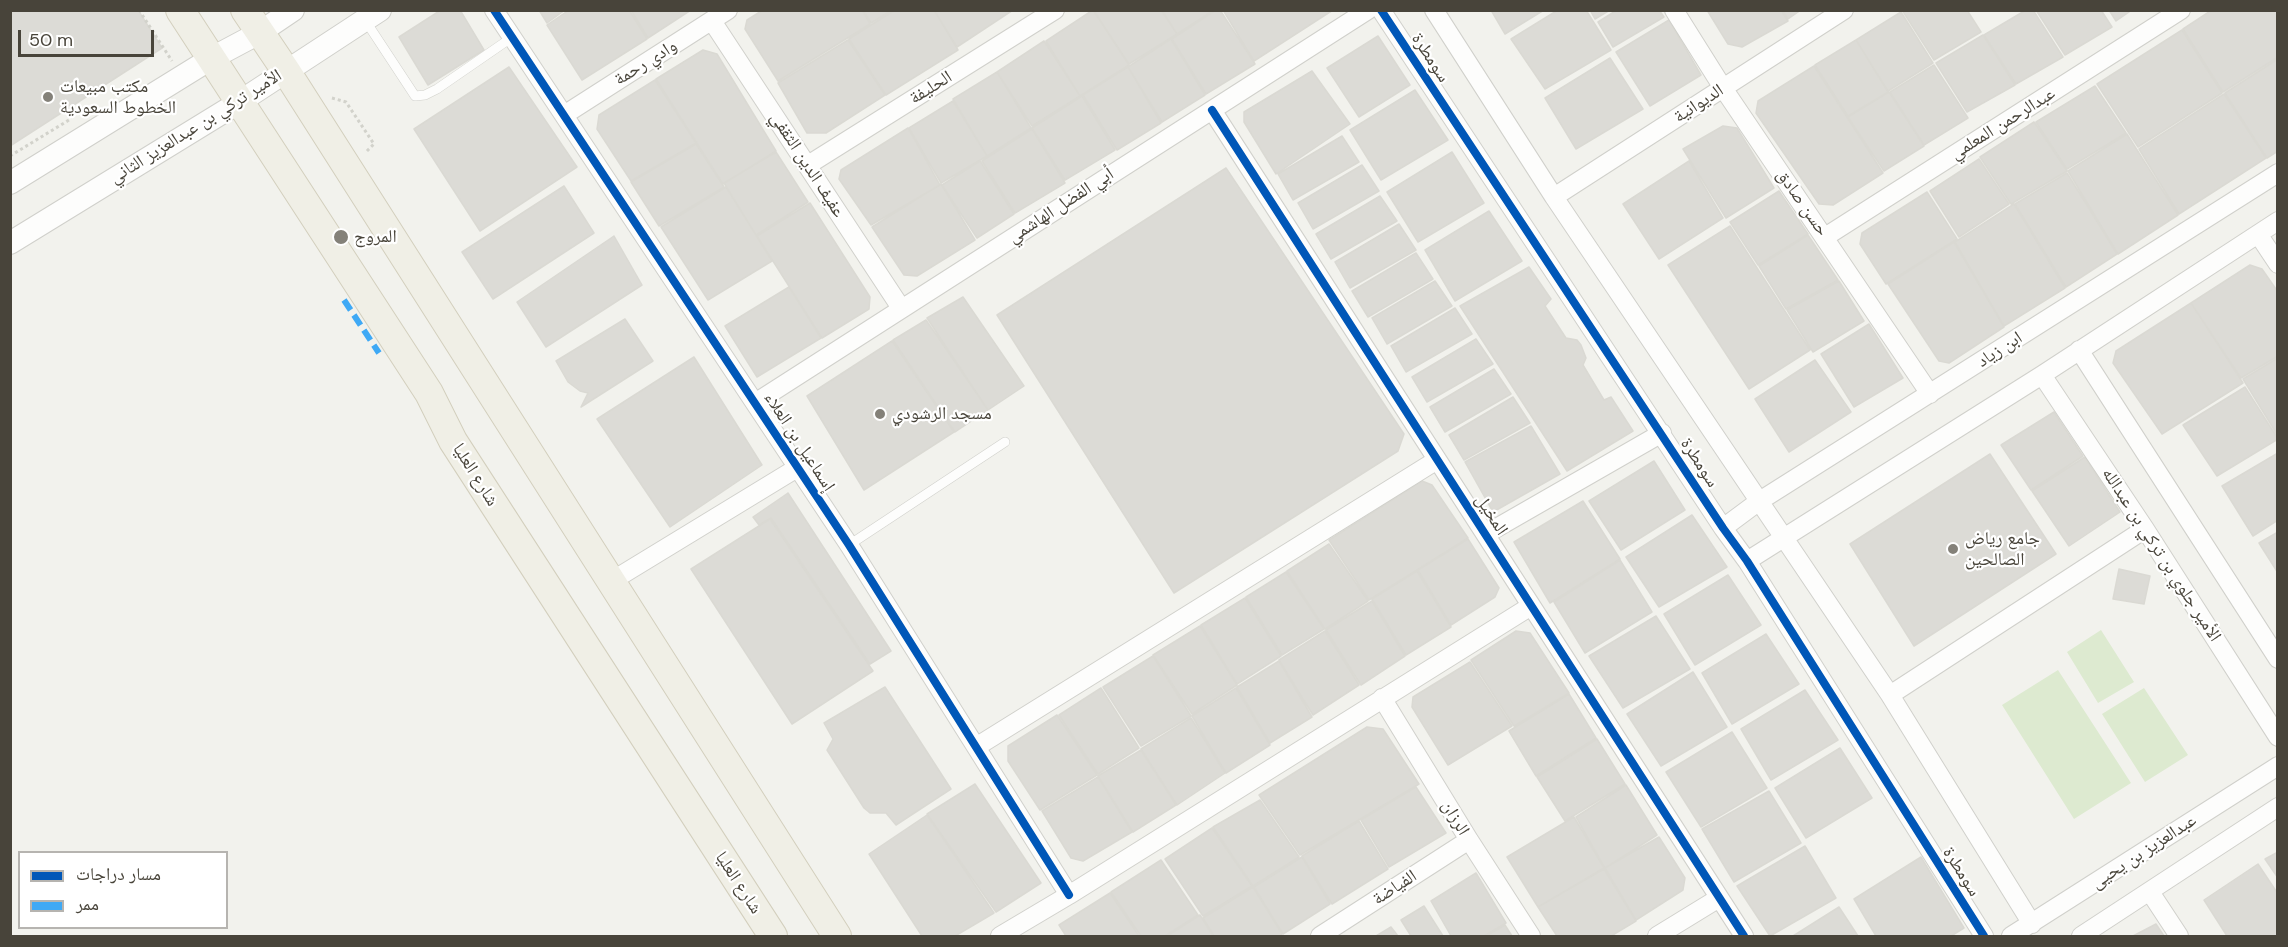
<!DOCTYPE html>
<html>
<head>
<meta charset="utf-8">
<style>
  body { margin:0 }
  #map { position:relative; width:2288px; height:947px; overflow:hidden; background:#f2f2ed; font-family:"DM Sans","Noto Naskh Arabic",sans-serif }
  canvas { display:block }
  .frame { position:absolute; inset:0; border:12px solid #48443a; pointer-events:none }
  .legend { position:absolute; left:18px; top:851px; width:210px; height:78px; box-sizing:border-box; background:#fff; border:2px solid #b6b4b0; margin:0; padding:8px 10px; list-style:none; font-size:18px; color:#48443a }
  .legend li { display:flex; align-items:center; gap:12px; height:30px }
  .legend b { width:30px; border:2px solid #b6b4b0 }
  .scale { position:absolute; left:18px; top:30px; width:136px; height:27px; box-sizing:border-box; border:3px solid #48443a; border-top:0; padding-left:8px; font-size:18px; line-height:21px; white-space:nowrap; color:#48443a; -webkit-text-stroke:4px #fff; paint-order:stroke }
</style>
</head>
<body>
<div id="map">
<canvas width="2288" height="947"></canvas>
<div class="frame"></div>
<ul class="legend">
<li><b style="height:8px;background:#0057b8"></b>مسار دراجات</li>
<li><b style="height:8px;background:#3fa9f5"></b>ممر</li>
</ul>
<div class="scale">50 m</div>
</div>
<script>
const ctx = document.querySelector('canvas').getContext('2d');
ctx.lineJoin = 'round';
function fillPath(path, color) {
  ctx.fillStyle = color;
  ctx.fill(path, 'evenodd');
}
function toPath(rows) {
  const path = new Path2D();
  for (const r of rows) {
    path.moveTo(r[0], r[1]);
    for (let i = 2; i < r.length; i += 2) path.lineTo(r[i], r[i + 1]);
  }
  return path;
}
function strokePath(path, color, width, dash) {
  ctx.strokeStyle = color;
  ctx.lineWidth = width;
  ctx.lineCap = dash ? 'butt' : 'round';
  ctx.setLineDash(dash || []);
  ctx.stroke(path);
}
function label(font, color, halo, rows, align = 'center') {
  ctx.font = font + ' "DM Sans","Noto Naskh Arabic",sans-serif';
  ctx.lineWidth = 4.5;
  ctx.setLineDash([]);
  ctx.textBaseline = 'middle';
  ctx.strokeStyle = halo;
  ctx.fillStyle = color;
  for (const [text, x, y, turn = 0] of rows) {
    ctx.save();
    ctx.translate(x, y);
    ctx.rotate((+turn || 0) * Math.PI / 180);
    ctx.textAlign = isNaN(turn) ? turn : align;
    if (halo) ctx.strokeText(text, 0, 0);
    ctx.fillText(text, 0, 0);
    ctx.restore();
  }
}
const green = toPath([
  [2101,630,2134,682,2098,703,2067,652],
  [2058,670,2131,783,2074,819,2002,705],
  [2144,688,2188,755,2145,782,2102,714]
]);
const building = toPath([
  [10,10,138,10,162,48,10,146,10,10],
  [441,10,460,10,484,50,428,85,399,37,441,10],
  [539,10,565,10,547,23,539,10],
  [569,10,629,10,647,39,582,80,547,25,569,10],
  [631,10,691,10,648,38,631,10],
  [763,10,862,10,870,24,778,81,745,29,747,20,763,10],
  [863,10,892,10,871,23,863,10],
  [895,10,934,10,958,50,886,95,849,39,895,10],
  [934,10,1013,10,957,47,934,10],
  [1093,10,1129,65,1080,96,1046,41,1093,10],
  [1161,10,1177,34,1129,64,1094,11,1161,10],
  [1162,10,1214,10,1177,34,1162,10],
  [1216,10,1220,10,1255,64,1206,94,1172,39,1216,10],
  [1223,10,1333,10,1254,61,1223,10],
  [1491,10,1544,10,1505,34,1491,10],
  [1558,10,1586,10,1611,50,1545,89,1511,39,1558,10],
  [1590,10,1610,10,1595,19,1590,10],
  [1617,10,1659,10,1664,17,1613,47,1598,22,1617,10],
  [1707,10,1781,10,1788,21,1742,47,1728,44,1707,10],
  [1782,10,1801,10,1788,19,1782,10],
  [1902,10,1967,10,1981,32,1934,60,1902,10],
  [2026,10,2033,10,2063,57,2016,84,1984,35,2026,10],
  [2036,10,2101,10,2112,27,2065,55,2036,10],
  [2109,10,2132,10,2116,21,2109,10],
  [2212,10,2278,10,2278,57,2223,92,2183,29,2212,10],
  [1901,12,1933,63,1888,91,1856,40,1901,12],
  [1669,20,1701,75,1650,106,1616,52,1669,20],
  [2182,30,2222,93,2138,147,2097,84,2182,30],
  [1983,35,2015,85,1967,112,1936,63,1983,35],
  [1378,36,1410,85,1359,117,1327,68,1378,36],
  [1171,39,1205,95,1162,122,1128,67,1171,39],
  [848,40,885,95,826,133,807,133,778,83,848,40],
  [1856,40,1888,92,1848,116,1815,65,1856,40],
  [1044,41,1080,96,1032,126,997,72,1044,41],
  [703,50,717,54,776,151,723,184,656,79,703,50],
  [1610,58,1643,109,1576,149,1545,98,1610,58],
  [2278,59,2278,151,2267,158,2225,93,2278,59],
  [1934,65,1968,118,1924,145,1890,92,1934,65],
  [1814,66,1883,173,1833,205,1819,204,1756,113,1758,101,1814,66],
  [509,67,577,167,480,231,414,129,509,67],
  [1128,67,1161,123,1117,150,1083,95,1128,67],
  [1312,71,1350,124,1276,174,1244,122,1244,112,1312,71],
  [997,72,1031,128,987,156,953,99,997,72],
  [655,80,696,143,631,181,597,129,599,115,655,80],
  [2095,86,2126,133,2067,169,2036,122,2095,86],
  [1415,90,1448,140,1381,180,1350,130,1415,90],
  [1889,92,1924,146,1884,171,1848,117,1889,92],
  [2224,94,2266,158,2179,214,2139,149,2224,94],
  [1082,96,1115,150,1065,180,1032,128,1082,96],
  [953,101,987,156,941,183,909,128,953,101],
  [2034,122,2067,171,2011,204,1980,157,2034,122],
  [1723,126,1737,128,1774,188,1726,218,1683,149,1723,126],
  [908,128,940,185,871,225,839,179,841,170,908,128],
  [1032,129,1065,183,1015,213,982,161,1032,129],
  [2127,134,2178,215,2118,254,2068,171,2127,134],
  [1342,136,1359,162,1293,200,1278,174,1342,136],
  [696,144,724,187,659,226,631,182,696,144],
  [776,152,808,202,756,235,724,183,776,152],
  [1452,152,1484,203,1418,242,1387,192,1452,152],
  [1979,159,2009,204,1959,237,1930,191,1979,159],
  [980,161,1014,214,977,238,942,185,980,161],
  [1689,161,1723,218,1659,259,1623,204,1689,161],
  [1362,165,1379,191,1313,229,1298,203,1362,165],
  [1226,168,1404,434,1398,451,1174,593,997,315,1226,168],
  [2067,173,2117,254,2066,287,2015,204,2067,173],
  [941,184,975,240,917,276,904,275,872,227,941,184],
  [564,186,594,233,493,299,462,252,564,186],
  [726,187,772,261,708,300,661,227,726,187],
  [1779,191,1808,234,1758,265,1730,222,1779,191],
  [1927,192,1957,239,1886,284,1860,244,1862,233,1927,192],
  [1380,196,1397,221,1331,259,1316,234,1380,196],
  [810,203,870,297,869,309,822,338,757,236,810,203],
  [2014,204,2065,288,2004,326,1955,242,2014,204],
  [1489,211,1522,261,1455,301,1425,250,1489,211],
  [1399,224,1416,250,1350,288,1335,262,1399,224],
  [1730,226,1810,350,1749,389,1668,265,1730,226],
  [1808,235,1838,280,1786,309,1759,266,1808,235],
  [614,236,642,285,546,347,517,302,614,236],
  [1954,242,2004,327,1949,363,1939,361,1888,284,1954,242],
  [1416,253,1433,279,1368,317,1352,291,1416,253],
  [2250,265,2262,269,2278,292,2278,356,2241,378,2191,303,2250,265],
  [1529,267,1551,299,1545,306,1566,338,1577,340,1581,345,1586,358,1583,365,1604,400,1611,397,1633,431,1567,471,1460,306,1529,267],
  [1435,281,1452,306,1387,344,1372,318,1435,281],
  [1839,281,1864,321,1813,352,1787,310,1839,281],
  [789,287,821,338,757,377,725,326,789,287],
  [963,297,1024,386,988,410,927,318,963,297],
  [2191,303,2243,383,2162,434,2113,363,2116,351,2191,303],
  [1455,308,1472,334,1406,372,1391,346,1455,308],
  [625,319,653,361,581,407,588,393,580,391,568,382,556,361,625,319],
  [926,320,988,410,955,432,893,340,926,320],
  [1869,324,1903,378,1854,407,1821,354,1869,324],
  [1476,339,1493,364,1427,402,1412,377,1476,339],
  [892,341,954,432,864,490,807,396,892,341],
  [694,357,762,465,670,527,597,419,694,357],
  [2278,358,2278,436,2243,379,2278,358],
  [1815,360,1851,412,1789,452,1755,399,1815,360],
  [1494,369,1511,394,1445,432,1430,407,1494,369],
  [2245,387,2278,439,2217,476,2183,425,2245,387],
  [1513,397,1530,423,1464,460,1449,435,1513,397],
  [2054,412,2083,456,2031,490,2001,445,2054,412],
  [1531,426,1560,474,1493,512,1465,462,1531,426],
  [2278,453,2278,520,2253,536,2222,486,2278,453],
  [1990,454,2056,554,1914,646,1850,544,1990,454],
  [2085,457,2120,512,2069,546,2032,491,2085,457],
  [1654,461,1685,510,1621,550,1589,501,1654,461],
  [1422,481,1432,485,1468,538,1369,600,1329,540,1422,481],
  [788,493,891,651,870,664,771,518,759,525,753,517,788,493],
  [1583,501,1620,559,1550,603,1514,542,1583,501],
  [1692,515,1727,567,1659,607,1626,557,1692,515],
  [770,519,873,671,792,724,691,569,770,519],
  [2278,532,2278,573,2259,543,2278,532],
  [1468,539,1499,588,1495,597,1451,625,1418,570,1468,539],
  [1329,544,1368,601,1325,629,1287,571,1329,544],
  [1620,560,1652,612,1585,653,1554,602,1620,560],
  [2119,569,2150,576,2144,604,2113,599,2119,569],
  [1417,571,1451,627,1406,655,1372,599,1417,571],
  [1286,572,1324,629,1282,655,1246,597,1286,572],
  [1728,575,1761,625,1695,665,1664,614,1728,575],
  [1245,598,1281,656,1237,684,1201,625,1245,598],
  [1372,601,1405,656,1361,685,1326,630,1372,601],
  [1656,616,1690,669,1623,708,1589,656,1656,616],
  [1200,626,1237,685,1192,714,1153,655,1200,626],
  [1325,631,1359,685,1313,715,1279,660,1325,631],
  [1516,631,1530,633,1569,693,1514,726,1471,660,1516,631],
  [1766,634,1799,684,1732,724,1702,673,1766,634],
  [1153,656,1191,716,1141,746,1103,687,1153,656],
  [1279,661,1312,717,1270,743,1237,687,1279,661],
  [1470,662,1512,726,1448,765,1412,707,1413,697,1470,662],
  [1693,672,1727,727,1661,766,1627,714,1693,672],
  [885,687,951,789,896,825,886,813,870,813,864,808,827,750,833,739,824,723,885,687],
  [1101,688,1139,748,1098,774,1059,715,1101,688],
  [1236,688,1270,745,1226,773,1192,716,1236,688],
  [1805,690,1838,740,1771,780,1741,729,1805,690],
  [1569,694,1596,738,1536,776,1509,731,1569,694],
  [1057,715,1097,775,1040,810,1008,761,1008,746,1057,715],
  [1191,718,1225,773,1177,805,1141,749,1191,718],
  [1367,727,1383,729,1419,784,1300,855,1259,795,1367,727],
  [1732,732,1767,788,1701,827,1666,772,1732,732],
  [1597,739,1625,784,1565,821,1537,777,1597,739],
  [1840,748,1872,798,1806,838,1775,788,1840,748],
  [1141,750,1176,805,1133,832,1098,776,1141,750],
  [1098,777,1132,832,1083,861,1071,858,1042,811,1098,777],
  [975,784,1041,883,996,912,927,814,975,784],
  [1626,785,1657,835,1605,868,1576,817,1626,785],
  [1416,787,1446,833,1389,867,1361,820,1416,787],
  [1769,791,1801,843,1734,882,1702,829,1769,791],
  [1260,800,1299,857,1253,886,1213,827,1260,800],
  [927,815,994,913,955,936,922,936,869,854,927,815],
  [1574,817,1604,868,1538,907,1507,857,1574,817],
  [1359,821,1388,869,1332,904,1302,856,1359,821],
  [1212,828,1252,886,1203,916,1165,859,1212,828],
  [1659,837,1685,878,1683,890,1636,920,1605,868,1659,837],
  [1805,846,1836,898,1770,936,1737,886,1805,846],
  [2278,852,2278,878,2265,859,2278,852],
  [1302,857,1330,904,1283,934,1254,887,1302,857],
  [1921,857,1964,928,1951,936,1876,936,1854,899,1921,857],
  [1161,860,1198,915,1165,936,1141,936,1111,892,1161,860],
  [2258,864,2278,894,2278,936,2227,936,2204,900,2258,864],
  [1604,869,1636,921,1611,936,1557,936,1538,907,1604,869],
  [1476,873,1506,923,1484,936,1451,936,1431,901,1476,873],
  [1253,887,1282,934,1279,936,1214,936,1203,918,1253,887],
  [1110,893,1139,936,1066,936,1059,925,1110,893],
  [1424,906,1443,936,1411,936,1401,920,1424,906],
  [1839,907,1858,936,1793,936,1839,907],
  [1200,915,1213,936,1167,936,1200,915],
  [2156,924,2164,936,2133,936,2156,924],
  [1505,925,1512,936,1486,936,1505,925],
  [1391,927,1398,936,1376,936,1391,927]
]);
const path = toPath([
  [139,10,172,61],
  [332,98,346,102,374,144,366,152],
  [10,156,69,120]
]);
const service = toPath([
  [365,20,415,96,425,95,437,89,511,38],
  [849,545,1005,442]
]);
const minor = toPath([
  [494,10,849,545,1069,895],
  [1381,10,1723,528,1747,561,1984,936],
  [1434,10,1554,197,1890,695,2032,924],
  [1674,10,1723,88,1930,394],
  [712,21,901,308],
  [1212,110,1744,936],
  [564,115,728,10],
  [808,165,1055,10],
  [1554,197,1844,10],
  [2258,234,2278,264],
  [1825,237,2181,10],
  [2079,350,2278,659],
  [2042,375,2145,529,2278,737],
  [755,403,1368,10],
  [1723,528,1758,502,2278,173],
  [1486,534,1662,433],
  [1747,561,2042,375,2278,221],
  [610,582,797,468],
  [1890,695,2145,529],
  [1382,698,1469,840,1531,936],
  [976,747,1437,460],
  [2150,892,2179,936],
  [1000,936,1069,895,1531,606],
  [1320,936,1469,840],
  [1657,936,1719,898],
  [2011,936,2278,766],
  [2081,936,2278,807]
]);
const tertiary = toPath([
  [10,183,212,58,259,33,293,10],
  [10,243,238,103,380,10]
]);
const primary = toPath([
  [180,10,429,393,453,441,773,936],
  [245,10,286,71,837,936]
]);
const quiet = toPath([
  [344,300,379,353]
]);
const cycleway = toPath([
  [494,10,849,545,1069,895],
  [1381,10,1723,528,1747,561,1984,936],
  [1212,110,1744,936]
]);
const markers = [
  [48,97,6,"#848179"],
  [341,237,8,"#848179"],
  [880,414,6,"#848179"],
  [1953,549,6,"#848179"]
];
const streetNames = [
  ["سومطرة",1430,58,57],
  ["وادي رحمة",646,63,-32],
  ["الحليفة",931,88,-32],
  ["الديوانية",1699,104,-33],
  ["عبدالرحمن المعلمي",2003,124,-32],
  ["الأمير تركي بن عبدالعزيز الثاني",196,127,-32],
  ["عفيف الدين الثقفي",807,165,57],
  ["حسن صادق",1802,203,55],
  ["أبي الفضل الهاشمي",1061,206,-33],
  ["ابن زياد",2000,350,-33],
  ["إسماعيل بن العلاء",799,442,57],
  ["سومطرة",1699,463,57],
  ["شارع العليا",475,475,58],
  ["المخيل",1491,515,57],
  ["الأمير جلوي بن تركي بن عبدالله",2161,555,57],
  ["الرزان",1455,818,59],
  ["عبدالعزيز بن يحيى",2144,852,-33],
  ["سومطرة",1961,872,58],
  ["شارع العليا",738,883,57],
  ["الفياضة",1395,888,-33]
];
const poiNames = [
  ["مكتب مبيعات",60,87],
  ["الخطوط السعودية",60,108],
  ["المروج",354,237],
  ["مسجد الرشودي",892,414],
  ["جامع رياض",1965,539],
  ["الصالحين",1965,560]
];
fillPath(green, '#ddead0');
fillPath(building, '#dcdbd6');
strokePath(building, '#dad9d3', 1.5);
strokePath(service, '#d0d0cb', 10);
strokePath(minor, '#d0d0cb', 20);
strokePath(tertiary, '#d0d0cb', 24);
strokePath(primary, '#d3cfbd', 30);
strokePath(path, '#d2d2cb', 3, [3, 3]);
strokePath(service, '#fdfdfc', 9);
strokePath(minor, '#fdfdfc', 18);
strokePath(tertiary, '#fdfdfc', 22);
strokePath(primary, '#f0efe6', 28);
strokePath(quiet, '#3fa9f5', 6, [12, 6]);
strokePath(cycleway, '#0057b8', 8);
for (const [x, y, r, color] of markers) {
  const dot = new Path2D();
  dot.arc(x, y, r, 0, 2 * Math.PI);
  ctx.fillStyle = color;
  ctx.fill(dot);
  strokePath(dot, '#fff', 2);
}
label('18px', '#48443a', '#fff', streetNames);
label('18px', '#48443a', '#fff', poiNames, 'left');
</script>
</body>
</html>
